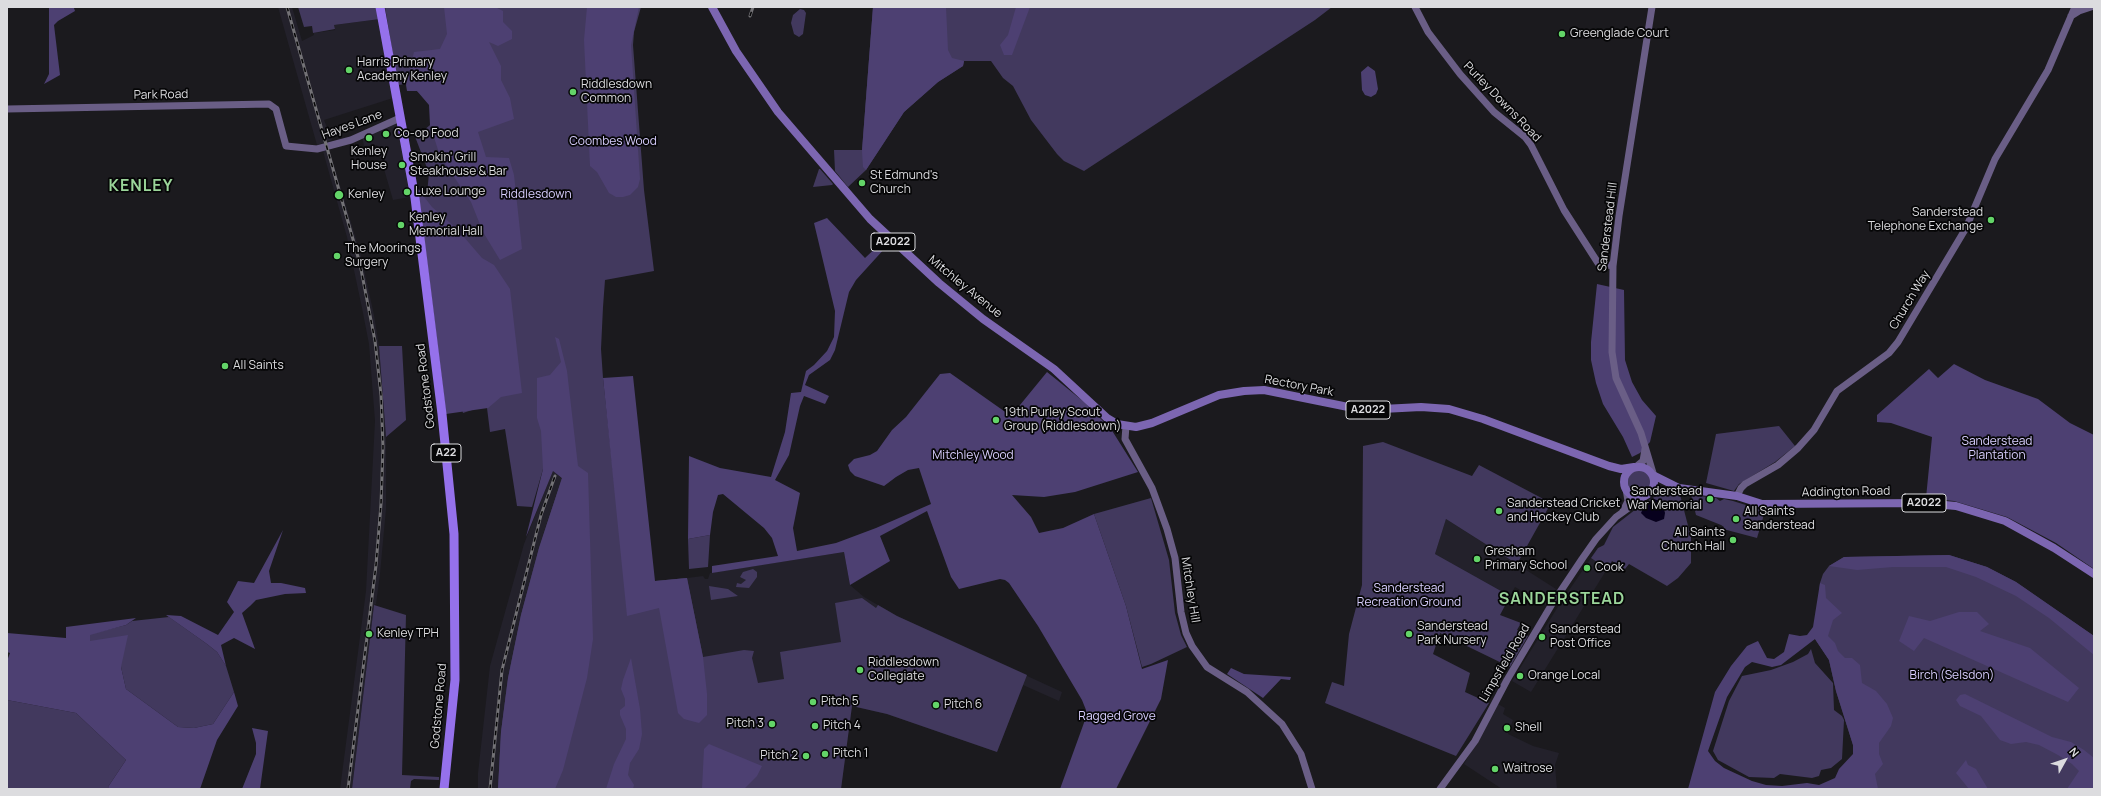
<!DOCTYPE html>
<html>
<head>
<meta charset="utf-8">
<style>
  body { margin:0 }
  #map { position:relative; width:2101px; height:796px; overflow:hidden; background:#1b1a1e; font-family:Manrope,sans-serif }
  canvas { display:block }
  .frame { position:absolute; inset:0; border:8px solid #dcdcdf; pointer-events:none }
  .north { position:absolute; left:2045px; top:740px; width:40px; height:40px; -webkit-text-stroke:3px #060607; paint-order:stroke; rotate:50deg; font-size:11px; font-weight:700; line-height:16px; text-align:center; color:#dcdcdf }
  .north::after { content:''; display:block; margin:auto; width:14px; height:18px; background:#dcdcdf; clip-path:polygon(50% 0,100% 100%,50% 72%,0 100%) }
</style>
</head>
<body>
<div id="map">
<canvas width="2101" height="796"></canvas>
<div class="frame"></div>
<div class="north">N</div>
</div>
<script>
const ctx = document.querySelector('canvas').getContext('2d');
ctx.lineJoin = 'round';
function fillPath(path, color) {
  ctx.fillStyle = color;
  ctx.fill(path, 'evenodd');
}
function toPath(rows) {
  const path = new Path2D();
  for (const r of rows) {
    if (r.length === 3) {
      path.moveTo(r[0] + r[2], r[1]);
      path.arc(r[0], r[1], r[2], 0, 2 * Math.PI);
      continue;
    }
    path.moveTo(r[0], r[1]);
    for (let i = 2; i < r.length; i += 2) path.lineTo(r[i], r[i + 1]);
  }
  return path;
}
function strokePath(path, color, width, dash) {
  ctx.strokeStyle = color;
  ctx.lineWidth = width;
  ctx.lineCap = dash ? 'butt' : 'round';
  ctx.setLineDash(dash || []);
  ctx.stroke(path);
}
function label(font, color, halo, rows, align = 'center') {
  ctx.font = font + ' Manrope,sans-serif';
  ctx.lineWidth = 3.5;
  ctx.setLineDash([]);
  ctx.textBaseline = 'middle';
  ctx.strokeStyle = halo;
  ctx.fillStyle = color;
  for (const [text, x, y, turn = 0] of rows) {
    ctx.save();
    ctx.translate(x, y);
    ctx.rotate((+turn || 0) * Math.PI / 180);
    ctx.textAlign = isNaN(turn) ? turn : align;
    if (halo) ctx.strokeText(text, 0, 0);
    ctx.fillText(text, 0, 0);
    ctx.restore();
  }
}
const built = toPath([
  [278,7,292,7,302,41,314,35,314,33,335,30,334,25,380,19,393,98,324,120,332,140,317,145],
  [396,120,410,197,393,200,377,145,364,146,362,136],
  [329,149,361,256,374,315,379,346,386,437,386,509,380,574,376,604,374,605,352,789,340,789,366,591,375,421,369,344,362,308,347,237,323,151],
  [553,470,562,478,539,548,508,677,498,789,478,789,478,773,490,666,524,544],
  [1446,519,1556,589,1546,605,1515,587,1510,596,1435,554],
  [844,552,850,585,864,597,897,616,1062,692,1059,701,1023,685,997,752,887,714,852,706,841,789,703,657,687,578,703,576,705,579,708,579,710,573],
  [1591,558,1607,569,1531,692,1512,681,1559,605],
  [1498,704,1505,708,1503,714,1513,720,1508,734,1533,746,1559,753,1555,765,1557,789,1502,789,1464,764]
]);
const green = toPath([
  [298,7,378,7,380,19,334,25,335,29,313,33,312,26,304,27],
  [385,7,641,7,634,32,633,45,644,190,654,271,605,280,603,307,601,349,603,378,619,526,655,581,687,578,703,657,744,650,754,651,752,658,758,683,784,679,780,652,841,642,835,603,862,598,876,608,878,605,897,616,1027,675,997,752,887,714,852,706,841,789,498,789,501,732,508,678,521,615,539,548,562,478,553,470,543,469,532,507,517,506,505,429,490,432,487,408,478,408,463,413,433,303,418,189,427,194,429,173,414,134,423,131,430,125,441,108,407,84,398,85],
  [873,7,1332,7,1315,20,1084,171,1064,161,1057,154,1031,120,1013,86,1003,78,991,61,964,61,963,66,938,82,904,112,866,170,848,187,835,171,834,150,862,150],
  [800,9,804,10,806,13,803,34,799,37,794,34,791,23,793,15],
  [819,169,820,169,833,184,832,185,813,187],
  [379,346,402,346,406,420,386,437],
  [1779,426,1795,446,1775,462,1739,484,1734,491,1706,483,1716,434],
  [1383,442,1472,476,1479,465,1551,503,1517,564,1446,519,1435,554,1510,596,1500,615,1521,623,1517,630,1528,636,1510,667,1440,633,1433,654,1470,673,1465,692,1489,703,1456,756,1325,703,1332,682,1344,686,1349,634,1362,585,1363,446],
  [1640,482,12],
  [1671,491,1679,491,1691,537,1691,563,1678,578,1667,586,1629,564,1625,569,1612,561,1607,569,1591,558,1598,548,1604,545,1613,527,1645,502,1664,492],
  [1691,495,1716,498,1720,501,1724,499,1733,501,1765,511,1757,538,1723,529,1724,527,1721,525,1696,515],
  [1151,498,1169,560,1175,613,1181,635,1187,647,1151,664,1142,667,1126,606,1094,514],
  [710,535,708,567,689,569,688,539],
  [1949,555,1987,567,2016,582,2094,636,2094,789,1853,789,1853,745,1836,691,1829,660,1815,639,1820,583,1823,574,1829,566,1844,557],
  [753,569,757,572,757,577,749,588,736,587,737,583,741,584,746,580,740,577,743,572],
  [709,586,728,589,738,596,711,600],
  [374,605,406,615,402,775,439,777,439,780,414,779,411,781,410,789,352,789],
  [169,617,207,644,217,652,226,666,234,692,213,724,194,728,178,727,126,689,121,667,90,641,90,634,126,625,132,621],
  [1811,649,1815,663,1833,683,1834,710,1842,716,1844,720,1842,759,1831,768,1821,770,1819,776,1812,778,1780,774,1774,778,1749,777,1718,760,1713,751,1729,701,1742,676,1771,670,1793,662,1808,654],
  [7,700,76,713,126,760,108,787,109,789,7,789]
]);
const forest = toPath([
  [49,7,75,7,74,8,75,11,58,21,54,25,60,75,44,84,49,74],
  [444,7,495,7,503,11,503,22,512,31,512,39,498,46,489,42,501,66,501,80,510,98,514,119,478,132,486,157,509,158,514,175,522,249,500,260,483,232,471,202,440,156,430,125,429,105,417,91,407,91,406,85,414,52,440,49,447,34],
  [587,7,639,7,631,45,640,179,638,187,630,195,623,197,616,197,609,193,597,172,590,166,584,40],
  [873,7,946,7,948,50,952,58,964,61,963,66,938,82,904,112,866,170,863,167,862,151],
  [1016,7,1030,7,1012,55,1004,55,1000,45,1008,35],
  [1368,66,1375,71,1378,89,1376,94,1371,97,1365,95,1362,90,1361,72],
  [418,189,432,207,457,229,482,258,494,265,510,289,522,393,501,397,488,408,446,414],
  [827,218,865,258,882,242,886,247,856,280,849,292,835,350,830,360,809,375,805,385,829,396,825,404,804,396,800,406,789,455,775,480,800,493,793,528,797,551,836,543,876,528,931,504,919,468,908,470,896,477,884,486,855,476,850,471,848,465,854,459,870,455,877,451,892,430,906,417,940,374,950,373,1011,416,1047,372,1057,380,1084,402,1111,429,1138,472,1075,492,1044,497,1012,495,1031,517,1039,533,1063,528,1094,514,1126,606,1142,669,1168,660,1161,699,1116,789,1060,789,1085,720,1086,710,1082,700,1038,626,1009,583,1005,580,1000,579,959,589,951,577,927,511,880,536,890,561,850,585,844,552,712,573,712,566,778,556,772,538,764,528,723,494,718,495,713,512,710,535,688,539,689,456,720,468,771,477,785,432,791,393,801,392,806,371,814,365,827,351,834,337,835,311,814,223],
  [1597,284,1624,290,1625,360,1632,382,1642,400,1656,416,1650,442,1640,453,1632,457,1623,437,1603,404,1596,383,1591,360,1591,342],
  [555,337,559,339,567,371,578,466,588,473,593,639,587,678,563,770,555,789,498,789,501,732,508,678,521,615,539,548,562,478,553,471,526,537,543,469,541,431,537,418,537,378,550,375,561,362],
  [1954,364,1985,380,2038,399,2070,423,2094,435,2094,569,2056,543,2007,517,1954,501,1926,498,1932,437,1891,423,1877,422,1877,415,1929,369,1938,378],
  [633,376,655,581,687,578,703,657,707,694,707,715,699,723,684,719,678,713,659,608,627,616,603,378],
  [283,530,269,571,271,583,281,583,305,588,306,593,285,594,256,600,250,606,242,613,255,649,234,638,221,645,226,666,217,652,207,644,166,615,181,616,218,635,234,612,227,602,238,581,254,583],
  [1949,555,1987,567,2016,582,2094,636,2094,655,2049,618,2016,596,1976,577,1946,567,1893,567,1857,570,1829,566,1844,557],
  [1820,583,1825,585,1826,598,1842,613,1833,620,1828,636,1835,643,1838,651,1845,658,1852,658,1860,665,1862,683,1876,691,1887,704,1893,718,1891,726,1879,743,1879,754,1883,764,1875,774,1878,789,1688,789,1715,692,1731,666,1747,646,1758,641,1767,658,1774,659,1784,652,1789,634,1800,636,1807,635,1813,627],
  [1815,639,1829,660,1836,691,1853,745,1853,754,1839,769,1835,778,1819,785,1807,783,1782,786,1766,785,1752,781,1724,768,1715,761,1708,751,1727,697,1745,667,1752,662,1772,667,1781,665],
  [1959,612,1977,612,1989,624,1980,631,2030,648,2079,688,2068,702,1924,638,1914,651,1899,641,1909,616,1930,621],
  [136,618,126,625,90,635,90,641,128,635,121,667,126,689,178,727,194,728,213,724,234,692,238,706,217,740,200,789,109,789,108,787,126,760,76,713,7,700,7,661,10,653,7,652,7,633,66,638,66,627],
  [631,658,640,709,642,734,639,749,630,763,628,775,634,785,633,789,606,789,614,764,626,739,626,729,620,715,620,710,625,706,625,699,621,689,623,680],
  [1231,668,1244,674,1291,677,1290,680,1281,679,1263,698,1227,674],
  [1965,694,2052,737,2071,742,2084,750,2094,758,2094,789,2067,789,2079,771,2072,764,2058,755,2039,745,2026,742,2011,744,2000,740,1981,716,1960,706,1956,700,1960,695],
  [252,728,268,731,260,789,242,789,256,754,256,743],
  [709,744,762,766,757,776,744,789,702,789,704,749],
  [1966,760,1968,765,1976,769,1988,789,1969,789,1956,773]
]);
const water = toPath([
  [1654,499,1662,502,1665,513,1664,519,1656,522,1646,518,1641,513,1644,506]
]);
const secondary = toPath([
  [1415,7,1428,32,1460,74,1494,112,1525,137,1531,145,1564,210,1598,263,1613,266],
  [1652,7,1619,216,1613,266,1612,352,1616,378,1641,433,1653,473],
  [2071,16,2079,11,2091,7],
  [7,109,269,104,276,109,286,146,317,149,351,140,400,118],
  [1126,426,1125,439,1152,488,1167,529,1175,558,1181,612,1186,633,1192,646,1207,667,1247,692,1282,724,1301,754,1312,789],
  [1637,466,1643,461,1645,449],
  [1737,496,1741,488,1745,484,1778,465,1798,448,1814,430,1837,391,1889,353,1898,342,1966,228,1995,159,2048,70,2075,7],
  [1623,511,1628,501,1626,489],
  [1440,789,1475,741,1507,680,1552,604,1582,559,1596,539,1616,517,1644,497]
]);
const primary = toPath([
  [712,7,736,51,778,112,870,219,939,283,983,319,1054,369,1107,418,1117,424,1136,427,1152,423,1219,395,1244,391,1264,390,1363,410,1421,407,1449,409,1483,419,1609,466,1621,469,1634,467],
  [1639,482,15],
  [1655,476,1679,488,1737,496,1762,504,1923,503,1956,506,2005,521,2054,548,2094,574]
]);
const highway = toPath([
  [380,7,415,198,442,414,454,534,455,680,444,789]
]);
const rail = toPath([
  [287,7,360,264,375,341,381,395,383,447,381,504,376,565,348,789],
  [750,16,753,7],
  [490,789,502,670,541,515,555,476]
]);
const markers = [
  [1562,34,4,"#63d468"],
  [349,70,4,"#63d468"],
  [573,92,4,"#63d468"],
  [386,134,4,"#63d468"],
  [369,138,4,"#63d468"],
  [402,165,4,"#63d468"],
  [862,183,4,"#63d468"],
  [407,192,4,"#63d468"],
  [339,195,5,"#63d468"],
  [1991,220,4,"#63d468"],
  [401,225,4,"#63d468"],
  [337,256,4,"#63d468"],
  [225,366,4,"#63d468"],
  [996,420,4,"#63d468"],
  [1710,499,4,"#63d468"],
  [1499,511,4,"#63d468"],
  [1736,519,4,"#63d468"],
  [1733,540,4,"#63d468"],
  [1477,559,4,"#63d468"],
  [1587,568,4,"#63d468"],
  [369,634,4,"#63d468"],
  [1409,634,4,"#63d468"],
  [1542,637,4,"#63d468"],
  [860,670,4,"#63d468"],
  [1520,676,4,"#63d468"],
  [813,702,4,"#63d468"],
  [936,705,4,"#63d468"],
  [772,724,4,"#63d468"],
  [815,726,4,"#63d468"],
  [1507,728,4,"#63d468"],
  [825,754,4,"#63d468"],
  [806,756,4,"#63d468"],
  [1495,769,4,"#63d468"]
];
const shields = [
  [893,242,44],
  [1368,410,44],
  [446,453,30],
  [1924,503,44]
];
const shieldNames = [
  ["A2022",893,242],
  ["A2022",1368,410],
  ["A22",446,453],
  ["A2022",1924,503]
];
const poiNames = [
  ["Greenglade Court",1570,34],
  ["Harris Primary",357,63],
  ["Academy Kenley",357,77],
  ["Riddlesdown",581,85],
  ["Common",581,99],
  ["Co-op Food",394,134],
  ["Kenley",369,152,"center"],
  ["House",369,166,"center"],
  ["Smokin' Grill",410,158],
  ["Steakhouse & Bar",410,172],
  ["St Edmund's",870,176],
  ["Church",870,190],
  ["Luxe Lounge",415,192],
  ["Kenley",348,195],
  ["Sanderstead",1983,213,"right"],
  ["Telephone Exchange",1983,227,"right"],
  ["Kenley",409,218],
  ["Memorial Hall",409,232],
  ["The Moorings",345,249],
  ["Surgery",345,263],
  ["All Saints",233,366],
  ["19th Purley Scout",1004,413],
  ["Group (Riddlesdown)",1004,427],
  ["Sanderstead",1702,492,"right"],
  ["War Memorial",1702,506,"right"],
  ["Sanderstead Cricket",1507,504],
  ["and Hockey Club",1507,518],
  ["All Saints",1744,512],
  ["Sanderstead",1744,526],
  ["All Saints",1725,533,"right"],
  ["Church Hall",1725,547,"right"],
  ["Gresham",1485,552],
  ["Primary School",1485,566],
  ["Cook",1595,568],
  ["Sanderstead",1417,627],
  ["Park Nursery",1417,641],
  ["Sanderstead",1550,630],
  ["Post Office",1550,644],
  ["Kenley TPH",377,634],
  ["Riddlesdown",868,663],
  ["Collegiate",868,677],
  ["Orange Local",1528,676],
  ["Pitch 5",821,702],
  ["Pitch 6",944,705],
  ["Pitch 3",764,724,"right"],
  ["Pitch 4",823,726],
  ["Shell",1515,728],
  ["Pitch 1",833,754],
  ["Pitch 2",798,756,"right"],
  ["Waitrose",1503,769]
];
const streetNames = [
  ["Park Road",161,95,-1],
  ["Purley Downs Road",1502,102,46],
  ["Hayes Lane",352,125,-20],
  ["Sanderstead Hill",1608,227,-83],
  ["Mitchley Avenue",965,287,39],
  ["Church Way",1910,300,-59],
  ["Godstone Road",426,386,-97],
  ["Rectory Park",1299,386,11],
  ["Addington Road",1846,492,-1],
  ["Mitchley Hill",1190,590,81],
  ["Limpsfield Road",1505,663,-60],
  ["Godstone Road",439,706,-85]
];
const parkNames = [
  ["Coombes Wood",613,142],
  ["Riddlesdown",536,195],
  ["Sanderstead",1997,442],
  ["Plantation",1997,456],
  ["Mitchley Wood",973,456],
  ["Sanderstead",1409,589],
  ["Recreation Ground",1409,603],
  ["Birch (Selsdon)",1952,676],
  ["Ragged Grove",1117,717]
];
const districtNames = [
  ["KENLEY",141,187],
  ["SANDERSTEAD",1562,600]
];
fillPath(built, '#23212b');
fillPath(green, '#42395e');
fillPath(forest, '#4d4072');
fillPath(water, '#07001d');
strokePath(secondary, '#6a5e86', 7);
strokePath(primary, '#7c66b1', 8);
strokePath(highway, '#9571eb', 9);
strokePath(rail, '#737276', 3);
strokePath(rail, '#060607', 1.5, [4.5]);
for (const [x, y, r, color] of markers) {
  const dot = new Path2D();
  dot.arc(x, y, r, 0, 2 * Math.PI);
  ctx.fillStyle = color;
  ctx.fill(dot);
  strokePath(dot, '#060607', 1.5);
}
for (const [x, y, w] of shields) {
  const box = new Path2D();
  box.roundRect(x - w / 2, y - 9, w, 18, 3);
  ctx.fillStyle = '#060607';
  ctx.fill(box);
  strokePath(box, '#dcdcdf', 1);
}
label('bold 11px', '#dcdcdf', null, shieldNames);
label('12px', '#dcdcdf', '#060607', poiNames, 'left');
label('12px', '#dcdcdf', '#060607', streetNames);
label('12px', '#d8cefe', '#060607', parkNames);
ctx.letterSpacing = '1px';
label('bold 16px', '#9bd59a', '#060607', districtNames);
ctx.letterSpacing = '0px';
</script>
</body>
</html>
